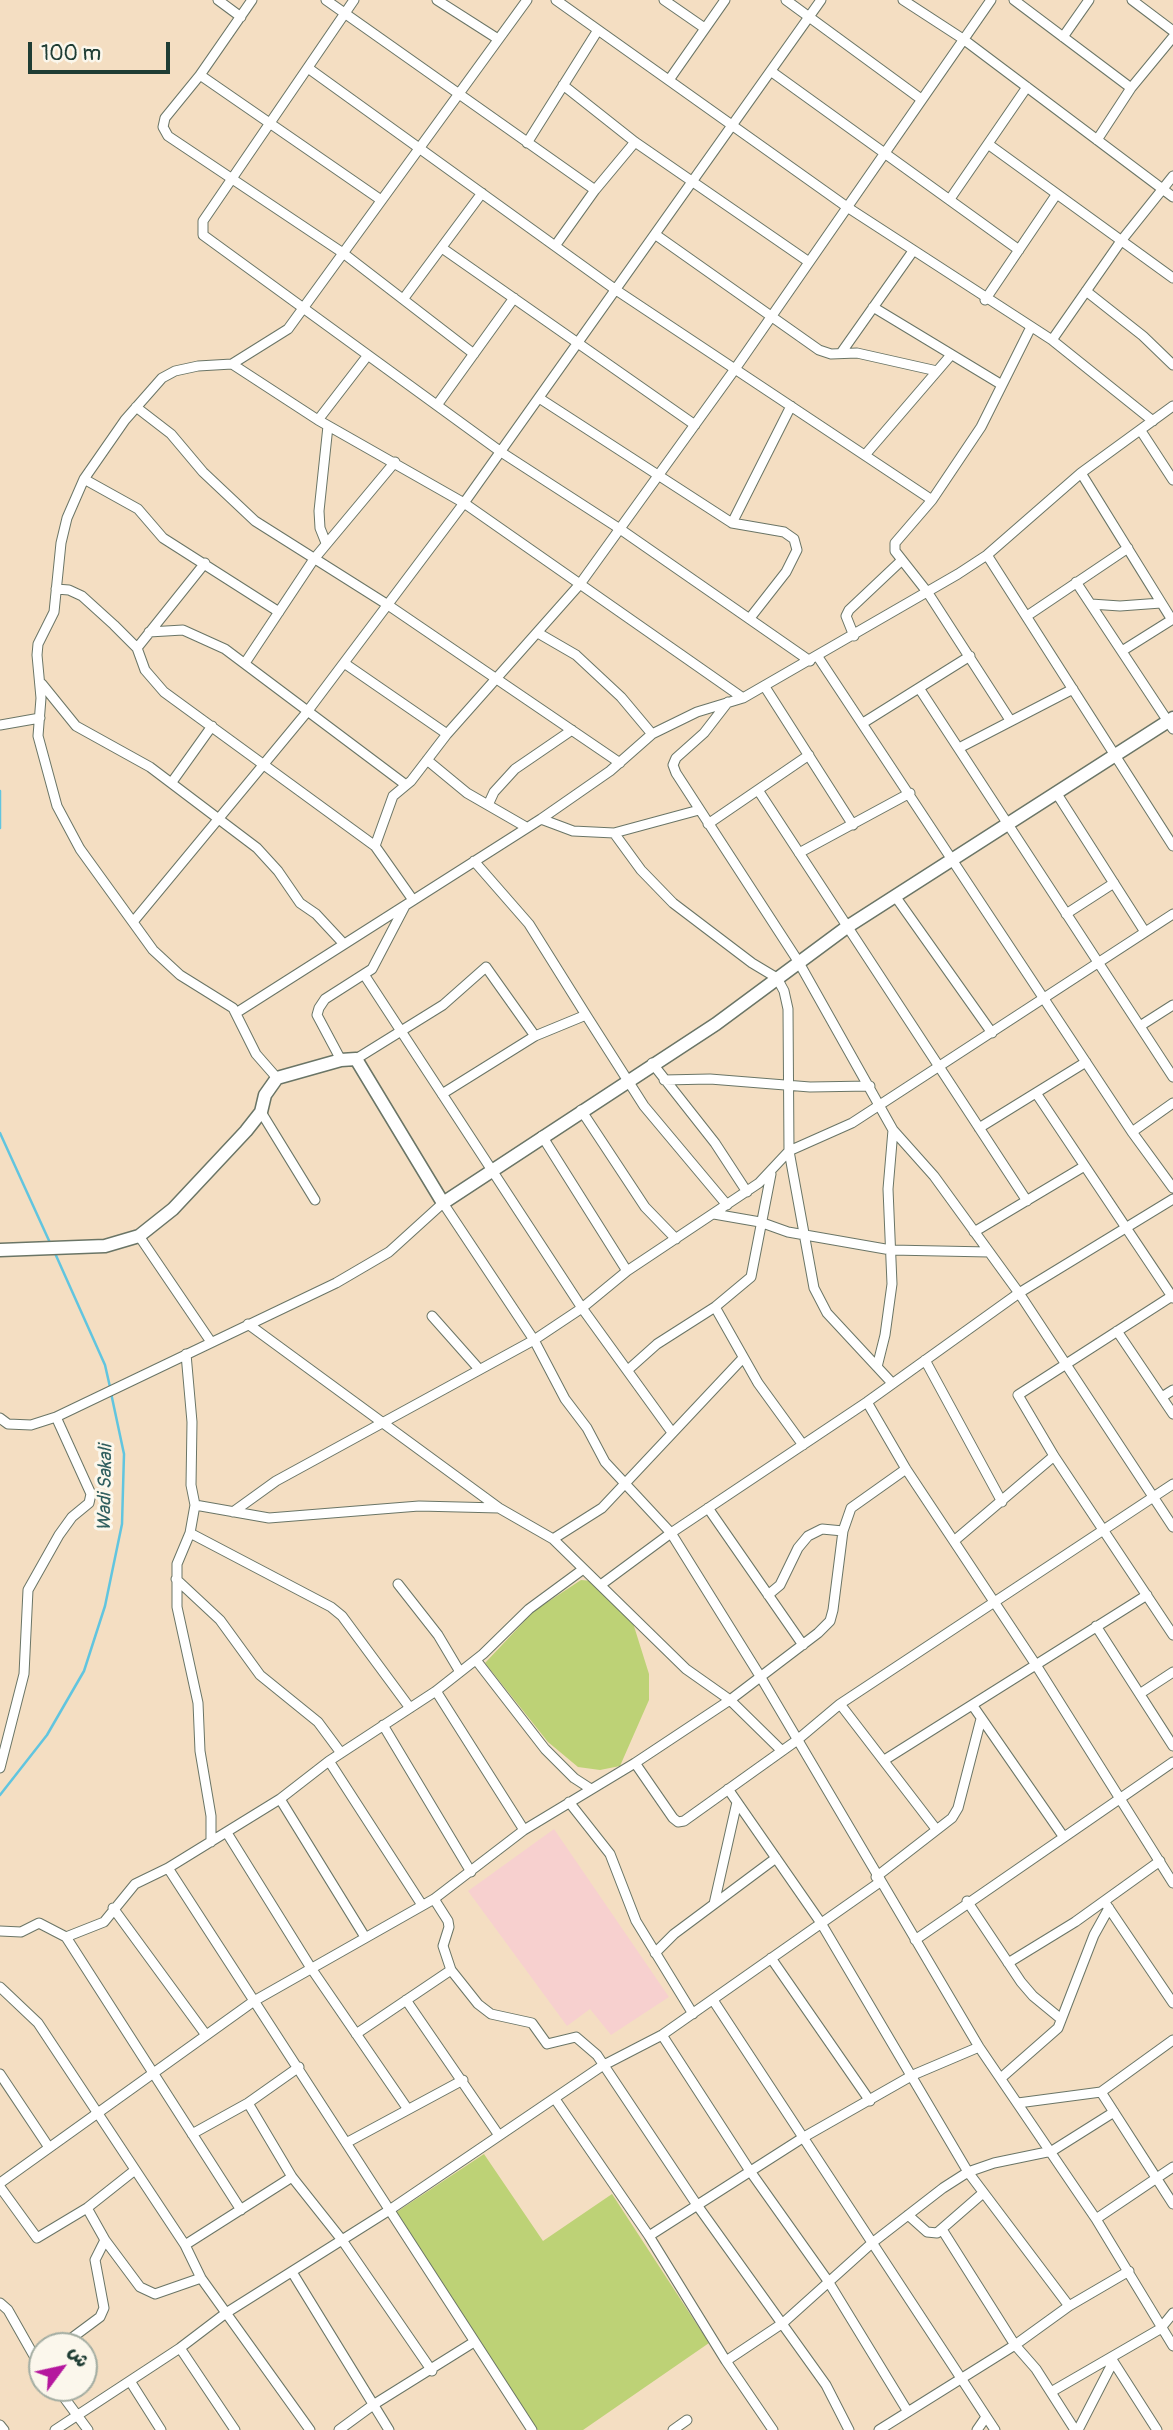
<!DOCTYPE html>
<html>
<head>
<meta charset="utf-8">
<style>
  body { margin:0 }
  #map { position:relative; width:1173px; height:2430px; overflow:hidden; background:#f4dec2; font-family:Pangolin,"Playpen Sans Arabic",sans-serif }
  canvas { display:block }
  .north { position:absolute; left:28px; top:2332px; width:70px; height:70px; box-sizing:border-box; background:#fbf7ec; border:2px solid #a3ada2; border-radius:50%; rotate:57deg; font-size:19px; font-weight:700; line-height:28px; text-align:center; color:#1f3d34 }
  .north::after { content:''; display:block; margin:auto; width:24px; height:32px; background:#b5179e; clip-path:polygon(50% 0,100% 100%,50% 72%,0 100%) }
  .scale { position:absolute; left:28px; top:42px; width:142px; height:32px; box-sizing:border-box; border:4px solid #1f3d34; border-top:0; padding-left:9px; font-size:21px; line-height:24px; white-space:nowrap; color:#1f3d34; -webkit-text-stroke:5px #fbf7ec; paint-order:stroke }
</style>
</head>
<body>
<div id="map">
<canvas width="1173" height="2430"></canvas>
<div class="north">ش</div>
<div class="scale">100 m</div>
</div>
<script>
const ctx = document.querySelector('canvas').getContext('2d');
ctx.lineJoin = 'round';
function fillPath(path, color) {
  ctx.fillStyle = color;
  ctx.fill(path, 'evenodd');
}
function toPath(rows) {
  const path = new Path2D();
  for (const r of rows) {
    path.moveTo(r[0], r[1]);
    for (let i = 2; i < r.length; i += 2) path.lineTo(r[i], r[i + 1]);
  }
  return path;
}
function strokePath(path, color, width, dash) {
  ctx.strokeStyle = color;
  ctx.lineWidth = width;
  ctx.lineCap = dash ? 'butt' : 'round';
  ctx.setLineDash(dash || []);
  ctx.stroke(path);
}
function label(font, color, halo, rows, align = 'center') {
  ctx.font = font + ' Pangolin,sans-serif';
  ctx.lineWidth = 6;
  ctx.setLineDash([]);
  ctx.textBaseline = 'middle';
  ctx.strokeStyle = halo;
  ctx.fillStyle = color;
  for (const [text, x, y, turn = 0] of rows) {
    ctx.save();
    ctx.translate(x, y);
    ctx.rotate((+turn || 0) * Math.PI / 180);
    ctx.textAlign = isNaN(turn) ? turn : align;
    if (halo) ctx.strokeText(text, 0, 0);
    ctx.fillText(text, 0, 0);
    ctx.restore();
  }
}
const built = toPath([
  [554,1829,669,1997,611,2035,590,2009,567,2026,468,1891]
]);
const green = toPath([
  [581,1580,593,1581,633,1623,649,1674,649,1700,620,1766,600,1770,578,1767,548,1742,485,1663,534,1611],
  [484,2154,543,2241,612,2194,709,2343,583,2430,538,2430,395,2213]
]);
const stream = toPath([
  [0,791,0,828],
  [0,1133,51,1245],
  [54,1251,105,1365,110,1387],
  [0,1795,47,1735,84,1671,105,1606,122,1524,124,1454,111,1393]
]);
const street = toPath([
  [218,0,241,17],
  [252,0,200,75,165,118,163,127,168,136,343,253,474,354],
  [326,0,595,190],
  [354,0,203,221,203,235,501,452,620,529,810,661],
  [437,0,498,39],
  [556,0,847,207,1052,340,1153,421],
  [664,0,703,27],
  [786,0,921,99],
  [903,0,963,39,1173,197],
  [1014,0,1131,88],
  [1132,0,1173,31],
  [1063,37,1089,0],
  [308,68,616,290,932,500],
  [772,72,1019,250],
  [200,75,381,200],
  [669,80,725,0],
  [563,85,635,142,809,262],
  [1097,140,1131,88,1173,37],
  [527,143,598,30],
  [988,144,1173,278],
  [950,199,1027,87],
  [656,235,819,350,831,354,857,353,937,371],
  [555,246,595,190,635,142],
  [442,248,695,425],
  [1086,291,1143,336,1173,365],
  [404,298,482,193],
  [985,300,1056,195],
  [873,307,1002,385],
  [1052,340,1121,241,1173,176],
  [841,353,913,251],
  [232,364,318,420,464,503,743,698],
  [539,398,732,523,784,532,794,539,797,550,786,572,750,618],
  [437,405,514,298],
  [136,407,171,434,203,472,255,521,388,605,620,763],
  [318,420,368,355],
  [1141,431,1173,480],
  [865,455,951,355],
  [1081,473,1172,620],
  [84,479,138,509,163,538,279,612],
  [732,523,791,406],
  [326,543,320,528,319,511,328,426],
  [987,555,1173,846],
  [1076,582,1173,729],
  [56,589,69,590,82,596,114,625,137,648,145,670,164,692,375,846,413,900],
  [1091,604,1120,606,1161,603],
  [1027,616,1128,548],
  [149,632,183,630,225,649,406,785],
  [538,633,576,655,621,697,652,734],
  [854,636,846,616,849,610,902,560],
  [137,648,205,563],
  [1122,651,1173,619],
  [818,657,1132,1132,1173,1188],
  [245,663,314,559,395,462],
  [344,663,447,734],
  [42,684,76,726,150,767,257,848,278,871,300,903,316,914,343,943],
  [765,687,853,825],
  [919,688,1173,1077],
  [728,702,704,733,676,758,673,765,676,773,798,961,893,1130,934,1176,1019,1293,1173,1527],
  [1010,720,928,593,895,551,895,543,932,500,981,427,1030,329],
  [863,723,970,656],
  [0,725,40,718],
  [959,748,1073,689],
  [427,760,467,793,526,827],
  [172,782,212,726],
  [758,790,1027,1201],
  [1057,794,1145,932],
  [488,805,494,792,515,769,572,730],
  [541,819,573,831,614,833,699,810],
  [708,824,809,755],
  [614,833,641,870,673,903,752,963,777,978,784,991,788,1009,789,1151,814,1288,827,1313,892,1383],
  [375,846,393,796,411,781,447,734,580,584,735,369,991,0],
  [799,853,910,793],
  [474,861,529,924,586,1015],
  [895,896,992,1033],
  [1066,914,1114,883],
  [133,922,307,712,464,503,821,0],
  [365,976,582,1308,671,1431],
  [236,1013,541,819,610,771,652,734,697,712,743,698,958,574,987,555,1081,473,1173,406],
  [1140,1026,1173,1005],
  [356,1059,443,1005,486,967,535,1036],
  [341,1060,317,1015,319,1008,325,999,372,969,405,906],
  [652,1063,715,1143,747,1192],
  [277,1078,256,1054,233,1008,180,975,153,950,80,849,57,806,38,736,41,698,37,655,38,644,54,612,61,543,67,518,84,479,125,420,162,378,175,371,198,366,232,364,288,329,527,0],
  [664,1080,710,1079,810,1087,870,1086],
  [1036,1093,1173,1298],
  [442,1094,535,1036,586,1015,644,1106,727,1205],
  [581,1110,645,1207,676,1239],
  [261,1112,315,1200],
  [979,1128,1086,1062],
  [1132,1132,1173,1103],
  [714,1214,760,1222,788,1232,891,1250,989,1252],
  [974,1232,1083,1167],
  [139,1236,211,1342],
  [627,1271,759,1183,789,1151,852,1123,1173,914],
  [1172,1296,1018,1395,1054,1456,1173,1635],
  [715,1307,758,1383,803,1445],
  [432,1316,479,1369],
  [248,1324,499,1508,553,1539,686,1669,730,1700,782,1751],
  [1117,1331,1173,1414],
  [186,1354,192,1422,191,1485,195,1505,190,1533,177,1564,177,1607,198,1703,200,1751,211,1816,211,1842],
  [925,1360,1002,1502],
  [877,1367,885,1335,892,1284,888,1189,893,1130],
  [629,1369,657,1344,715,1307,751,1277,771,1174],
  [1162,1397,1173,1390],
  [867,1402,906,1469,1036,1665,1173,1883],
  [0,1418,8,1424,31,1425,56,1417,336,1283,389,1252,443,1203,534,1340,565,1399,587,1428,605,1462,671,1533,760,1676,979,2047,1096,2219,1173,2346],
  [195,1505,269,1518,419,1506,499,1508],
  [708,1508,803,1645],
  [233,1512,276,1481,534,1340,582,1308,627,1271,542,1136],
  [190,1533,331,1607,342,1616,410,1708],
  [553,1539,602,1508,743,1358],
  [954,1541,1054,1456],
  [176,1579,220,1620,260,1675,318,1722,341,1753],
  [398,1584,438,1635,460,1672],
  [602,1584,671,1533,867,1402,1019,1293,1173,1199],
  [768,1595,780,1585,798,1548,808,1536,822,1529,843,1531],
  [1096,1626,1173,1746],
  [476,1660,545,1749,574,1778,591,1789],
  [436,1691,524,1830],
  [1141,1693,1173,1672],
  [840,1704,936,1829],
  [973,1706,1063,1836],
  [383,1725,471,1872],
  [886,1759,1147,1595],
  [329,1761,422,1905],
  [635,1763,673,1818,678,1822,684,1821,796,1741,840,1704,1173,1484],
  [0,1768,24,1674,28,1590,59,1535,72,1517,89,1503,91,1494,56,1417],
  [728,1789,821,1923,968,2172,1069,2306],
  [280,1799,365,1937],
  [569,1802,610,1854,636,1921,693,2014],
  [227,1833,311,1968,407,2108],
  [168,1868,532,2430],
  [876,1877,952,1818,958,1808,981,1719],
  [434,1899,448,1921,449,1927,443,1946,451,1970,478,2004,491,2014,532,2023,547,2044,576,2037,597,2055,697,2205,826,2385,849,2430],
  [967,1901,1021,1982,1033,1996,1061,2019],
  [714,1904,737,1802],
  [1106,1904,1173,2003],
  [113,1908,206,2035],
  [0,1931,21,1932,39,1923,66,1937,241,2210],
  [66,1937,104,1922,135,1884,168,1868,280,1799,329,1761,436,1691,483,1654,529,1609,582,1570],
  [915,1940,1173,1762],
  [655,1953,674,1934,776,1858],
  [771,1958,870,2101],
  [1008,1963,1075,1922,1160,1861],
  [0,1987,38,2023,185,2245,201,2278,310,2430],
  [406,2000,498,2134],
  [713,2000,995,2430],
  [356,2034,451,1970],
  [662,2035,750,2171,828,2281,908,2412],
  [0,2074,48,2146],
  [1001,2078,1058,2028,1094,1935,1109,1908],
  [1101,2092,1173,2040],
  [555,2099,649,2236,726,2361,773,2430],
  [248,2103,292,2177,342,2240,432,2371],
  [1018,2103,1101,2092,1173,2204],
  [192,2134,248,2103,299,2067],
  [346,2143,463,2080],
  [0,2183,254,2001,434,1899,524,1830,635,1763,730,1700,818,1633,830,1621,833,1610,843,1531,851,1508,906,1469],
  [0,2187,37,2238,87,2208,135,2170],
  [87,2208,105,2240,140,2287,155,2294,201,2278],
  [908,2215,927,2232,937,2233,983,2193],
  [1096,2219,1173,2167],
  [943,2231,1015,2345,1036,2369,1075,2430],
  [649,2236,804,2137,913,2075,979,2047],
  [185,2245,292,2177],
  [292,2272,389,2430],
  [0,2303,8,2310,42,2370],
  [61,2346,100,2317,104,2308,95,2260,105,2240],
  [180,2348,235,2430],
  [1111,2358,1157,2430],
  [726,2361,783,2323,872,2243,943,2188,968,2172,994,2163,1052,2151,1114,2112],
  [130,2381,161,2430],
  [57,2388,88,2430],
  [1051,2392,1160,2329,1173,2313],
  [0,2425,4,2430],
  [55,2430,180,2348,226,2313,388,2211,602,2066,662,2035,880,1882],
  [339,2430,373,2405,474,2342],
  [673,2430,687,2420],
  [879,2430,1015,2345,1069,2306,1129,2271],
  [977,2430,986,2417],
  [1078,2430,1113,2362]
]);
const secondary = toPath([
  [0,1250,105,1246,139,1236,173,1209,246,1131,261,1112,265,1095,277,1078,341,1060,356,1059,443,1203,716,1024,847,927,1173,718]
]);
const waterNames = [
  ["Wadi Sakali",106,1488,-89]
];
fillPath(built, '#f7d0cf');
fillPath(green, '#bdd276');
strokePath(stream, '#61c5df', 2.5);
strokePath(street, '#6a7566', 11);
strokePath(secondary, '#6a7566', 15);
strokePath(street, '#fff', 9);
strokePath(secondary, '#fff', 12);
label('italic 19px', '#305f5f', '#fbf7ec', waterNames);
</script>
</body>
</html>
